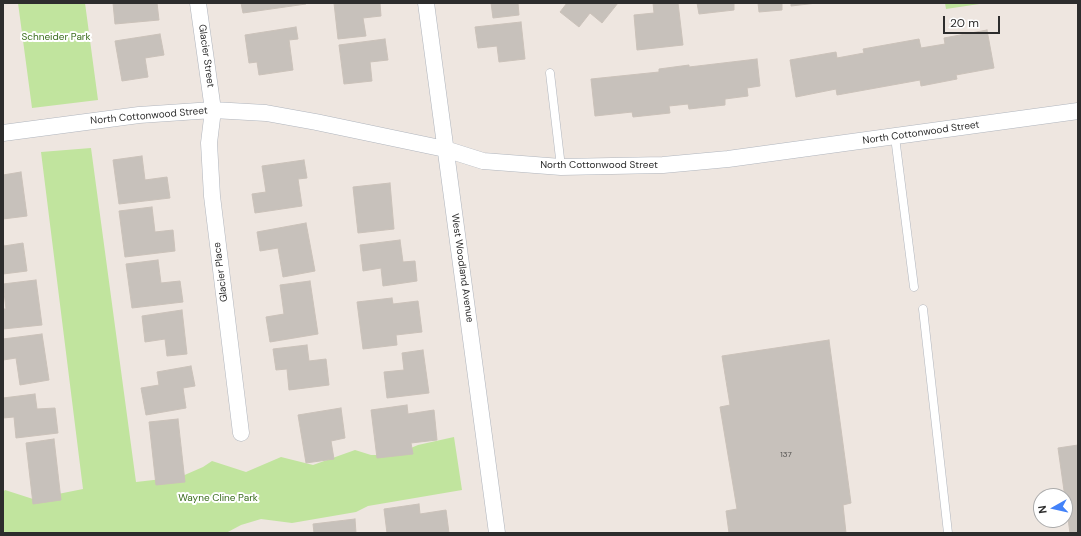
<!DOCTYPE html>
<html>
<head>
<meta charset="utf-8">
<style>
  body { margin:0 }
  #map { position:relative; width:1081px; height:536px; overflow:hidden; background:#eee6e0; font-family:"DM Sans",sans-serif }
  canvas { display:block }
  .frame { position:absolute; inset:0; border:4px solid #2d2d2d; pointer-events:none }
  .north { position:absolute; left:1033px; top:488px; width:40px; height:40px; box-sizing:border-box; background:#fff; border:1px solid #ababab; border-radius:50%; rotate:262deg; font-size:11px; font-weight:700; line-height:16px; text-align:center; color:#2d2d2d }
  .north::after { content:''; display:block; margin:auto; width:14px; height:18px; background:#4382f9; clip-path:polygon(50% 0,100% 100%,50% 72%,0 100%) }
  .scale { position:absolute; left:943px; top:16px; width:57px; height:18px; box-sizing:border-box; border:2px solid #2d2d2d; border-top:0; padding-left:5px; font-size:12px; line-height:14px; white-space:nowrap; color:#2d2d2d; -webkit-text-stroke:3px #fff; paint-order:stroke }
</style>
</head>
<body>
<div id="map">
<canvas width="1081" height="536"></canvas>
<div class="frame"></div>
<div class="north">N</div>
<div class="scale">20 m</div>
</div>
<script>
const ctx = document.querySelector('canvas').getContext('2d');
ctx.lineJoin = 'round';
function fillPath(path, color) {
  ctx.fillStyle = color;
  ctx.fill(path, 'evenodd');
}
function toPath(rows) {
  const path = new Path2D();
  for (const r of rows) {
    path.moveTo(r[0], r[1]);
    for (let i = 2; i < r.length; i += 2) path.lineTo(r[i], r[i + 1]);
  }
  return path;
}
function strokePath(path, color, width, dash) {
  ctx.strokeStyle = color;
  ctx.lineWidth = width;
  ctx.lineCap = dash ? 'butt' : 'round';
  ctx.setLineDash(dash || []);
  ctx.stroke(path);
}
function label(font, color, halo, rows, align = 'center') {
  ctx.font = font + ' "DM Sans",sans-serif';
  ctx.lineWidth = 4;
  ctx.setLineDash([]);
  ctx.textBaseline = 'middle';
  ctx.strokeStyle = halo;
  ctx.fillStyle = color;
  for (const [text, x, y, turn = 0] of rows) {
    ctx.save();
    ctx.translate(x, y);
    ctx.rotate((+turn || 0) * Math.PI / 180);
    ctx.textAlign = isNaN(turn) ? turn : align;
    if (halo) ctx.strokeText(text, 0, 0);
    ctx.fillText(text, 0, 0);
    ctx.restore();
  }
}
const green = toPath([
  [18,3,85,3,98,100,32,108],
  [945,3,986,3,946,9],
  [91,148,136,482,180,477,203,467,212,461,246,472,281,457,313,465,355,450,371,455,394,455,418,445,454,437,462,490,368,506,356,512,292,523,261,519,241,525,226,533,3,533,3,492,5,490,33,499,83,489,41,152]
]);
const building = toPath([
  [113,3,157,3,159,20,115,24,113,3],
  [241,3,306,3,306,4,243,13,241,3],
  [334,3,380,3,381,16,363,18,366,36,338,39,334,3],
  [491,3,518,3,519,15,493,18,491,3],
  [567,3,618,3,602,23,590,13,579,27,560,12,567,3],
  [653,3,678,3,683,45,637,50,634,15,654,13,653,3],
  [697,3,734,3,734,10,699,14,697,3],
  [758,3,782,3,782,10,759,12,758,3],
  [791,3,817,3,791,6,791,3],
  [521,22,525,59,499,62,497,46,478,48,475,27,521,22],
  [296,27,298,39,289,40,293,70,259,75,257,62,249,63,245,35,296,27],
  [987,30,994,68,956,75,957,79,921,86,920,80,837,95,836,89,796,97,790,60,836,52,837,58,864,53,863,49,919,39,921,48,945,44,944,38,987,30],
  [160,34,164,55,145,58,148,77,122,81,115,41,160,34],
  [385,39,388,60,370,62,372,81,344,84,339,45,385,39],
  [757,59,760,86,747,88,748,96,725,99,725,105,689,109,688,104,669,106,670,113,633,117,632,112,595,116,591,79,659,72,659,69,689,65,689,67,757,59],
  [142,156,145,180,167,177,170,198,119,204,113,160,142,156],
  [304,160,307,178,298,179,302,206,255,213,252,194,266,192,262,166,304,160],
  [21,172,27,216,3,219,3,175,21,172],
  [390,183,394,229,358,233,353,187,390,183],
  [152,207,155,232,173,230,175,251,125,257,119,211,152,207],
  [306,223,315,271,283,277,278,248,260,251,257,232,306,223],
  [400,240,403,262,415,261,417,281,383,286,381,268,363,271,360,245,400,240],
  [3,242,4,246,23,243,27,271,3,274,3,242],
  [158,260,161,283,180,281,183,302,132,308,126,264,158,260],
  [36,280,42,325,3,329,3,309,6,309,3,284,36,280],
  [310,281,318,334,270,342,266,317,284,314,280,285,310,281],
  [392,298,393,304,418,301,422,332,396,335,397,345,363,349,357,302,392,298],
  [182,310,187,354,167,356,165,339,145,342,142,316,182,310],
  [42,334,49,380,20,385,16,358,3,360,3,339,42,334],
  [829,340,851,503,843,505,846,533,729,533,726,511,737,509,720,407,730,405,722,356,829,340],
  [307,345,309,361,326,359,329,385,289,390,287,369,276,370,273,349,307,345],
  [423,350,429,393,387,398,384,372,404,370,402,353,423,350],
  [191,366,195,386,183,388,186,408,146,415,141,388,159,385,157,372,191,366],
  [35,394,37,409,55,408,58,433,16,438,14,417,3,418,3,398,35,394],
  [407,405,408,414,434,410,437,440,411,443,413,454,377,458,371,410,407,405],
  [341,408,345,438,331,441,334,459,306,463,298,415,341,408],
  [178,419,185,482,156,485,149,422,178,419],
  [54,439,61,500,33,504,26,443,54,439],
  [1078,445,1078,533,1070,533,1058,448,1078,445],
  [419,504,420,514,446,510,449,533,387,533,384,509,419,504],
  [355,519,356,533,314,533,313,524,355,519]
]);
const service = toPath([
  [550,73,561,167],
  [895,137,914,287],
  [923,309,948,533]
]);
const minor = toPath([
  [198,3,213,110,209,143,212,196,241,433],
  [426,3,497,533],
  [3,133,139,115,213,110,266,113,316,122,445,149,483,161,561,167,663,165,728,159,1078,111]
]);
const numberNames = [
  ["137",786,455]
];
const parkNames = [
  ["Schneider Park",56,37],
  ["Wayne Cline Park",218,498]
];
const streetNames = [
  ["Glacier Street",206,56,82],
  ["North Cottonwood Street",149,116,-5],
  ["North Cottonwood Street",921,133,-8],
  ["North Cottonwood Street",599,165],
  ["West Woodland Avenue",462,268,82],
  ["Glacier Place",221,272,-97]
];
fillPath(green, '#c1e49e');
fillPath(building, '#c7c1bb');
strokePath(building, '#cac1b9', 1);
strokePath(service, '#b0b5bd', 9);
strokePath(minor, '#b0b5bd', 17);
strokePath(service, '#fff', 8);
strokePath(minor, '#fff', 16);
label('8px', '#545250', null, numberNames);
label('10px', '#396c1c', '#fff', parkNames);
label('10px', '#2d2d2d', '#fff', streetNames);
</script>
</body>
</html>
